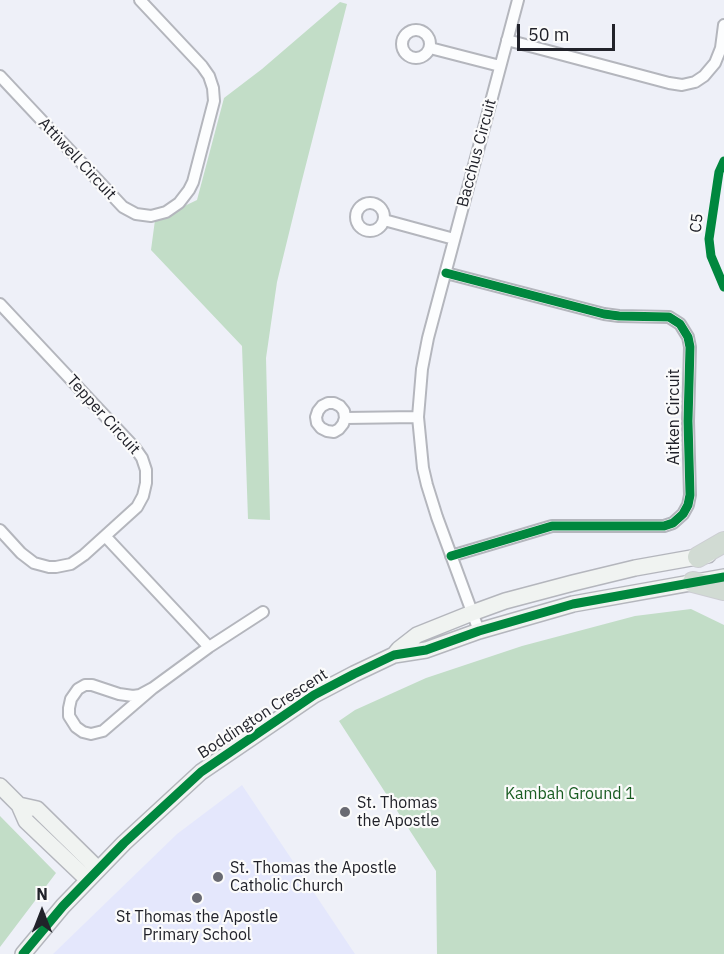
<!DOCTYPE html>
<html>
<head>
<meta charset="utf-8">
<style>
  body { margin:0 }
  #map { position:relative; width:724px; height:954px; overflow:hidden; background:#eef0f8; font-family:"IBM Plex Sans",sans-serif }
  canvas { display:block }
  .north { position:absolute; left:12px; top:882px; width:60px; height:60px; -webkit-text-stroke:4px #fbfbfb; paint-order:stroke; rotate:0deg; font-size:16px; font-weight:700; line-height:24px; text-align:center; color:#21222a }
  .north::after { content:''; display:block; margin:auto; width:21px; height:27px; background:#21222a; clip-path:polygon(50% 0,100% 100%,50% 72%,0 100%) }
  .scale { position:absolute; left:517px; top:24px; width:98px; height:27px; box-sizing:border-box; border:3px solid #21222a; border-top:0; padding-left:8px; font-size:18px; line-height:21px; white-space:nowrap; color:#21222a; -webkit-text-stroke:4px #fbfbfb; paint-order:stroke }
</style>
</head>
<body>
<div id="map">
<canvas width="724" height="954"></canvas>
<div class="north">N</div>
<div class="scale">50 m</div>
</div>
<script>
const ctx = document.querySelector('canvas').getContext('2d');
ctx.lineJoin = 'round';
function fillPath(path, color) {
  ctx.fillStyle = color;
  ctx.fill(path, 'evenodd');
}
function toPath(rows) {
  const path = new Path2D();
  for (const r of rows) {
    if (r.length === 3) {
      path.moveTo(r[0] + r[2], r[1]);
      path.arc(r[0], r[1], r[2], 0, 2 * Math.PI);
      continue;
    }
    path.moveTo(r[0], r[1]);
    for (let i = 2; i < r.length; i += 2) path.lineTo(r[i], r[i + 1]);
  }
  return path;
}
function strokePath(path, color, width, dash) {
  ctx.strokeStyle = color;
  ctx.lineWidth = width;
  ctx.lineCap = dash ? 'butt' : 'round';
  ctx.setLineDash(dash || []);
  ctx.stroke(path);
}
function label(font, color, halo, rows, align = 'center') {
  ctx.font = font + ' "IBM Plex Sans",sans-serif';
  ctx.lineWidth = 4.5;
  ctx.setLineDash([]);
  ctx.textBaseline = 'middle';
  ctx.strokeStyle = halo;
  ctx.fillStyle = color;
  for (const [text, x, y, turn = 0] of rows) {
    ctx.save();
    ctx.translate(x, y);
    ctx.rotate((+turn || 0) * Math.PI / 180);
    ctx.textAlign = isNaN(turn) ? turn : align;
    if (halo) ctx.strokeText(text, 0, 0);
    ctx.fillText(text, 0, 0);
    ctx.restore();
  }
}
const built = toPath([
  [242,785,355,954,53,954,177,834]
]);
const green = toPath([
  [340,2,347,4,301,184,277,282,266,358,270,520,248,519,242,346,151,250,155,220,197,200,224,98,262,69],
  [691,609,724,625,724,954,437,954,436,871,339,721,355,710,426,678,522,646,635,616],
  [0,816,56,873,0,947]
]);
const street = toPath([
  [416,44,14],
  [507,40,669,83,682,85,695,82,704,76,715,63,721,48,724,25],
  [430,48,500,66],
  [0,76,123,207,136,214,151,216,166,212,179,203,189,190,193,182,214,101,213,88,209,76,202,66,140,0],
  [370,217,14],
  [384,220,454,239],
  [446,273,604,314,619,316,669,317,680,324,688,337,690,347,688,421,690,495,688,505,683,514,673,523,664,526,552,526,451,556],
  [0,304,135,448,142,458,146,470,146,483,143,496,137,507,84,555,71,564,56,567,49,567,34,563,21,553,0,530],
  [345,418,344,411,340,406,334,403,328,403,322,406,318,411,316,417,317,423,321,428,327,431,334,432,339,429,343,424,345,418,418,417],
  [105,536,209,647],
  [479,631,437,517,427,485,423,468,418,417,422,369,428,338,518,0],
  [153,688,140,695,133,696,119,694,92,685,85,685,78,689,71,699,69,708,69,716,76,727,83,732,91,734,103,731,153,688,209,647,263,612]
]);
const secondary = toPath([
  [394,655,399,649,417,635,472,613,505,601,573,583,635,568,708,555],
  [0,786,19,805,26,821,88,880],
  [19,805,37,809,98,869],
  [23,954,63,906,124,843,201,772,314,695,354,674,394,655,426,650,479,631,573,604,724,577]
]);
const highway = toPath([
  [698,557,724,542],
  [693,582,724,590]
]);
const cycleway = toPath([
  [724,161,719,172,709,239,711,256,724,287],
  [446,273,604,314,619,316,669,317,680,324,688,337,690,347,688,421,690,495,688,505,683,514,673,523,664,526,552,526,451,556],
  [23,954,63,906,124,843,201,772,314,695,354,674,394,655,426,650,479,631,573,604,724,577]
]);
const markers = [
  [345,812,6,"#696a72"],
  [218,877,6,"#696a72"],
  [197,898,6,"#696a72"]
];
const streetNames = [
  ["Bacchus Circuit",477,153,-75],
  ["Attiwell Circuit",77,159,47],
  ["C5",697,223,-83],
  ["Tepper Circuit",103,415,48],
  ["Aitken Circuit",674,417,-90],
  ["Boddington Crescent",263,714,-33]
];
const parkNames = [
  ["Kambah Ground 1",570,794]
];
const poiNames = [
  ["St. Thomas",357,803],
  ["the Apostle",357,821],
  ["St. Thomas the Apostle",230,868],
  ["Catholic Church",230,886],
  ["St Thomas the Apostle",197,917,"center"],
  ["Primary School",197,935,"center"]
];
fillPath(built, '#e4e7fc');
fillPath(green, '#c2ddc7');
strokePath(street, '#b4b6bd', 14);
strokePath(secondary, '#b4b6bd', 18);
strokePath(highway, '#cccdd2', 22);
strokePath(street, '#fcfdfe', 10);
strokePath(secondary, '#f0f3f1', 15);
strokePath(highway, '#d1dbd3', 20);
strokePath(cycleway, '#00873e', 9);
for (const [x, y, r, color] of markers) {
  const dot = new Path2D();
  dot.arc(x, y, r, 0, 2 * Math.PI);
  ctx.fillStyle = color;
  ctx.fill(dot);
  strokePath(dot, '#fbfbfb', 2);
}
label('16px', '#21222a', '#fbfbfb', streetNames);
label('16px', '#185c21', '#fbfbfb', parkNames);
label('16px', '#21222a', '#fbfbfb', poiNames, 'left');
</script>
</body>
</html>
